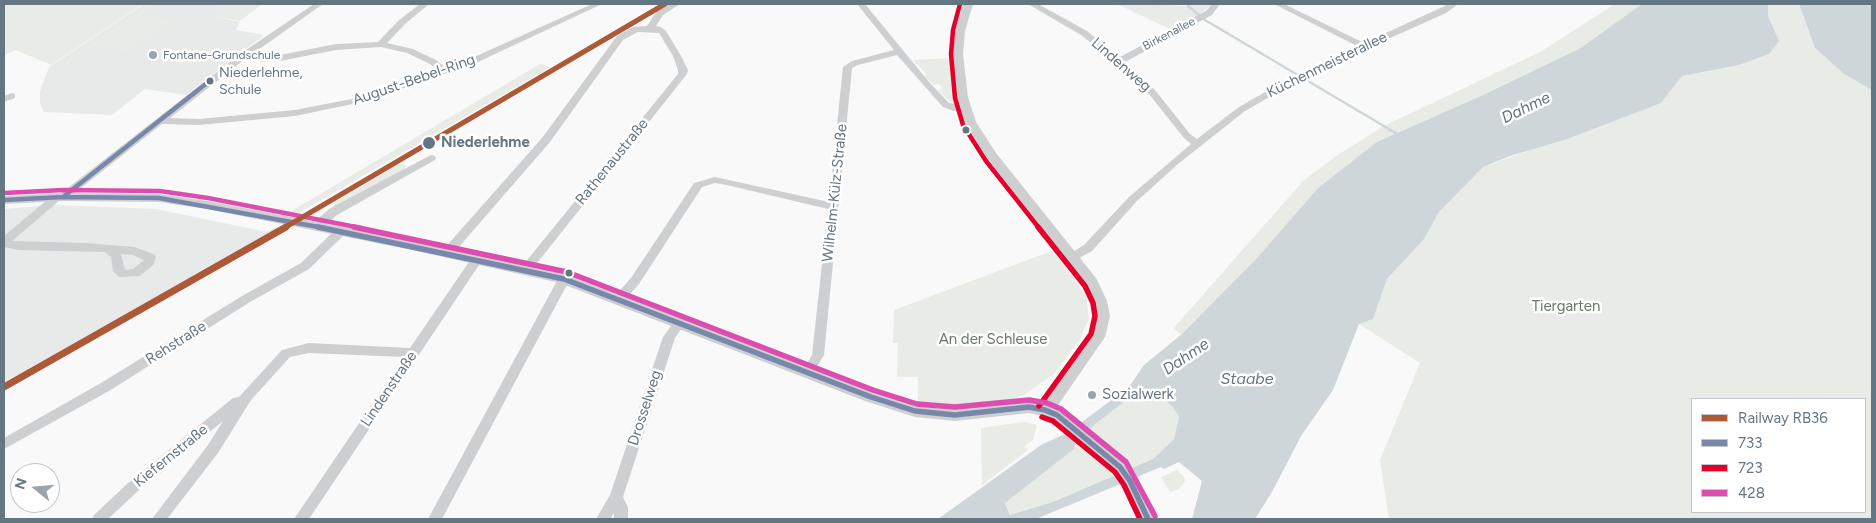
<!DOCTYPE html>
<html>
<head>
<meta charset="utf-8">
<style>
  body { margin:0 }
  #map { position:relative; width:1876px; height:523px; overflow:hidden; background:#f9f9f9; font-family:Figtree,sans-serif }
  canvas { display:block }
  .frame { position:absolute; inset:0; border:5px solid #657683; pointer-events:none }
  .legend { position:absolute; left:1691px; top:398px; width:175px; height:115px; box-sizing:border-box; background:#fff; border:1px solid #c1c8cd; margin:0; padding:6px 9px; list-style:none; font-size:15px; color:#657683 }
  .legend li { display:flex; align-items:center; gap:10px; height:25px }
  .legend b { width:25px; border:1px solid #c1c8cd }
  .north { position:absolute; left:10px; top:463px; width:50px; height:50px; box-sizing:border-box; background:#fff; border:1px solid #c1c8cd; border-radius:50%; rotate:287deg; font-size:14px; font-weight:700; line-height:20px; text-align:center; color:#657683 }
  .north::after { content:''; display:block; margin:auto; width:18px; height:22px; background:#99a4ac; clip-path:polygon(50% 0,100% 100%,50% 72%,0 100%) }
</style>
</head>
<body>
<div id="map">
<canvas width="1876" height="523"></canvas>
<div class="frame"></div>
<ul class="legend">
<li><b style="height:6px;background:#ad5937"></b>Railway RB36</li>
<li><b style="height:6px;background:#78a"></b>733</li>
<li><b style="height:6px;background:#e4002b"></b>723</li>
<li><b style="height:6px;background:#dd4daf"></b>428</li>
</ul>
<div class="north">N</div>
</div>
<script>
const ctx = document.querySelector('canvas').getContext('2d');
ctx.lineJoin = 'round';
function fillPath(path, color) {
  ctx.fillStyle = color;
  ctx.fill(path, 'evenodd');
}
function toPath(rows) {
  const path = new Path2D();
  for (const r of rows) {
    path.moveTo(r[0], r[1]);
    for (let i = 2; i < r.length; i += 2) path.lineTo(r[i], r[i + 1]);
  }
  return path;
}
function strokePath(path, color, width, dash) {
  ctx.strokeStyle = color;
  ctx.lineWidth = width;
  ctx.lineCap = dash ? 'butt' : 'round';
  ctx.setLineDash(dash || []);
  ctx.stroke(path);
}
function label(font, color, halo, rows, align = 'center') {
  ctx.font = font + ' Figtree,sans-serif';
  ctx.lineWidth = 5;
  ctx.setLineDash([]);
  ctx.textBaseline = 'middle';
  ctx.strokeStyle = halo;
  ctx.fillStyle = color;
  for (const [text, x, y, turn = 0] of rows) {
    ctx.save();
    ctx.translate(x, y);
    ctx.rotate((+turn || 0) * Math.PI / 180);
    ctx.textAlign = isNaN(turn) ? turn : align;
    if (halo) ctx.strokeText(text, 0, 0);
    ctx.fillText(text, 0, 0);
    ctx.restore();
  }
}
const built = toPath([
  [144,4,226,4,216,17,240,22,236,30,264,35,186,95,145,89,112,115,44,112,40,103,40,91,49,67],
  [53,205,156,209,267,232,276,227,282,229,4,389,4,209]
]);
const green = toPath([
  [4,4,143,4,51,65,16,50,4,55],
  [226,4,262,4,240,21,216,17],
  [1117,4,1188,6,1189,4,1212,4,1193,20,1172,30],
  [1615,4,1642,4,1579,49,1318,188,1256,259,1182,334,1173,329,1304,180,1339,154,1384,126,1540,52],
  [1768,4,1799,4,1815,48,1844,74,1872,90,1872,519,1389,519,1380,460,1420,363,1359,324,1373,319,1387,279,1424,239,1439,212,1483,167,1661,103,1682,76,1739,65,1769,54,1772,24,1768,16],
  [1692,399,1865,399,1865,512,1692,512],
  [147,5,152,6,140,15,173,20,128,52,93,47,60,70,54,70],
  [953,58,957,100,952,103,938,90,943,89,939,84,934,85,929,81,925,77,926,74,913,60],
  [540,64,551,67,297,214,288,213],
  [403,164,406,166,404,170,336,207,332,204,396,165],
  [1054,250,1086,296,1089,319,1080,339,1054,374,1024,395,992,405,953,407,918,403,918,377,897,377,898,343,893,343,894,310],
  [1142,388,1155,392,1173,407,1179,417,1174,439,1153,459,1053,502,1011,515,1005,503,1074,449,1076,439],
  [1024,422,1037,425,1033,440,1024,446,1028,450,982,485,981,428],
  [1177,470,1184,477,1185,481,1179,489,1170,492,1161,477]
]);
const water = toPath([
  [1642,4,1768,4,1768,16,1779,41,1769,54,1739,65,1682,76,1661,103,1567,139,1510,156,1483,167,1439,212,1424,239,1387,279,1373,319,1359,324,1333,390,1301,436,1272,492,1255,519,1192,519,1202,481,1179,462,1164,469,1161,467,1036,519,938,519,1041,445,1067,433,1129,387,1144,365,1182,334,1256,259,1318,188,1377,142,1479,97,1579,49],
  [1142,388,1155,392,1173,407,1179,417,1174,439,1153,459,1053,502,1010,515,1005,503,1074,449,1076,439],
  [1799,4,1872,4,1872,90,1844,74,1815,48]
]);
const stream = toPath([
  [1188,6,1205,20,1399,135]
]);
const minor = toPath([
  [314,4,323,4,251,55,263,56,280,55,336,44,378,42,399,20,420,4,429,4,405,24,387,43,413,49,436,60,446,68,472,58,592,4,602,4,478,62,367,101,295,116,199,125,162,124,67,199,60,200,12,241,86,243,134,247,154,254,156,257,154,264,140,276,119,277,113,271,111,257,105,252,18,250,4,247,4,236,53,195,60,194,240,54,314,4],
  [381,47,407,53,430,64,439,71,362,97,295,110,199,119,170,118,245,59,263,62,280,61,336,50,381,47],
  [121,254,133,255,144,260,133,269,125,270,121,254],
  [670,4,680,4,663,15,656,26,661,27,666,31,681,56,688,70,687,74,530,272,526,273,520,269,678,74,678,70,673,56,659,33,638,32,623,40,550,142,451,256,443,256,441,253,443,250,542,138,617,36,633,27,647,26,657,11,670,4],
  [857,4,865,4,929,82,949,103,965,105,970,108,965,111,954,111,943,107,897,55,858,65,852,68,824,355,812,375,808,377,804,375,802,372,812,355,828,209,727,185,715,183,702,187,639,284,623,302,615,302,613,299,615,296,631,278,694,183,715,177,829,202,843,67,852,61,894,50,857,4],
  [1028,4,1038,4,1087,31,1120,57,1206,11,1212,4,1220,4,1212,15,1125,62,1155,90,1190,134,1197,139,1239,107,1300,72,1357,46,1274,4,1284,4,1364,43,1449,4,1458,4,1446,13,1306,76,1245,111,1178,164,1137,201,1092,251,1072,262,1066,258,1068,255,1084,245,1129,197,1191,144,1184,138,1149,94,1116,63,1081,35,1028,4],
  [12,93,15,94,15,98,4,102,4,96,12,93],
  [431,155,435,156,436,158,435,160,337,215,320,230,312,230,311,227,312,224,329,209,431,155],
  [340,228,344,229,345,232,344,235,309,269,250,302,109,391,4,449,4,438,101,383,242,296,301,263,336,229,340,228],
  [477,255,483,259,481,262,309,519,294,519,404,357,309,353,290,357,251,400,218,453,167,519,152,519,208,445,223,421,138,491,108,519,92,519,94,515,128,483,233,398,239,397,282,350,309,343,410,348,473,256,477,255],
  [564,275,570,279,442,519,428,519,558,279,564,275],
  [680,318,684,319,686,322,675,338,623,497,628,507,628,519,614,519,614,513,610,519,596,519,610,495,663,337,676,319,680,318]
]);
const tertiary = toPath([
  [963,4,973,4,965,31,963,54,968,97,976,122,996,153,1096,278,1107,301,1110,316,1105,337,1056,408,1063,410,1126,462,1136,476,1157,519,1139,519,1124,486,1114,472,1051,420,1043,416,1029,413,955,421,915,417,865,401,560,283,412,250,207,209,159,202,63,201,4,204,4,196,63,193,159,194,207,201,412,240,564,274,875,392,915,405,955,409,1029,401,1041,403,1091,335,1096,316,1093,301,1085,284,988,159,964,122,956,97,953,54,955,31,963,4]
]);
const bus1Far1 = toPath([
  [63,197,212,79],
  [4,200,63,197,159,198,324,228]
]);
const bus1 = toPath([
  [318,227,564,279,871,397,915,411,955,415,1029,407,1045,410,1057,415,1120,467,1130,481,1148,519]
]);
const bus2Far1 = toPath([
  [960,4,953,30,951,54,955,98,963,125,986,161,1039,228]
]);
const bus2 = toPath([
  [1038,227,1085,286,1093,303,1095,316,1091,334,1039,406],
  [1042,417,1053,421,1115,472,1124,485,1140,519]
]);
const bus3Far1 = toPath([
  [4,193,63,190,160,191,208,198,361,228]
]);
const bus3 = toPath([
  [354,227,567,272,873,390,917,404,955,407,1029,400,1047,403,1061,409,1126,462,1155,516]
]);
const rail1Far1 = toPath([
  [284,228,665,4]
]);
const rail1 = toPath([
  [4,387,286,227]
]);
const markers = [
  [153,55,5,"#99a4ac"],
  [210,81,4.5,"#657683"],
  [966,130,4.5,"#657683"],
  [429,143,7,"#657683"],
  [569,273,4.5,"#657683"],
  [1092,395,5,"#99a4ac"]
];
const farStreetnames = [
  ["Birkenallee",1169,34,-28]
];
const farPoinames = [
  ["Fontane-Grundschule",163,55]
];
const busNames = [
  ["Niederlehme,",219,73],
  ["Schule",219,90]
];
const streetNames = [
  ["Lindenweg",1121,65,41],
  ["Küchenmeisterallee",1327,65,-26],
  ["August-Bebel-Ring",414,80,-19],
  ["Rathenaustraße",612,162,-51],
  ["Wilhelm-Külz-Straße",835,193,-84],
  ["Rehstraße",176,343,-32],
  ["Lindenstraße",389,389,-56],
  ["Drosselweg",645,408,-72],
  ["Kiefernstraße",171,456,-39]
];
const stopNames = [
  ["Niederlehme",441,143]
];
const parkNames = [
  ["Tiergarten",1566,307],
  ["An der Schleuse",993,340]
];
const poiNames = [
  ["Sozialwerk",1102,395]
];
const waterNames = [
  ["Dahme",1526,108,-26],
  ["Dahme",1186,357,-34],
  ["Staabe",1247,379]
];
fillPath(built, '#e8e9e9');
fillPath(green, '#e8ebe6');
fillPath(water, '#ced6d9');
strokePath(stream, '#ced6d9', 2.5);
fillPath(minor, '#cecfd0');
fillPath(tertiary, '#cecfd0');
strokePath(bus1Far1, '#78a', 4.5);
strokePath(bus1, '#78a', 5.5);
strokePath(bus2Far1, '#e4002b', 4.5);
strokePath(bus2, '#e4002b', 5.5);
strokePath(bus3Far1, '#dd4daf', 4.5);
strokePath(bus3, '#dd4daf', 5.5);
strokePath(rail1Far1, '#ad5937', 5);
strokePath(rail1, '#ad5937', 7);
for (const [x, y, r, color] of markers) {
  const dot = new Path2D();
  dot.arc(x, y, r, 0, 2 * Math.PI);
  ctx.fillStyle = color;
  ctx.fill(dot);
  strokePath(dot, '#fff', 2);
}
label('12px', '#657683', '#fff', farStreetnames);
label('12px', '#657683', '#fff', farPoinames, 'left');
label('14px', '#657683', '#fff', busNames, 'left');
label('15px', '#657683', '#fff', streetNames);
label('bold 15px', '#657683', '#fff', stopNames, 'left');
label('15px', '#687a64', '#fff', parkNames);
label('15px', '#657683', '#fff', poiNames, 'left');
label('italic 16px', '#60757c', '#fff', waterNames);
</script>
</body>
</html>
